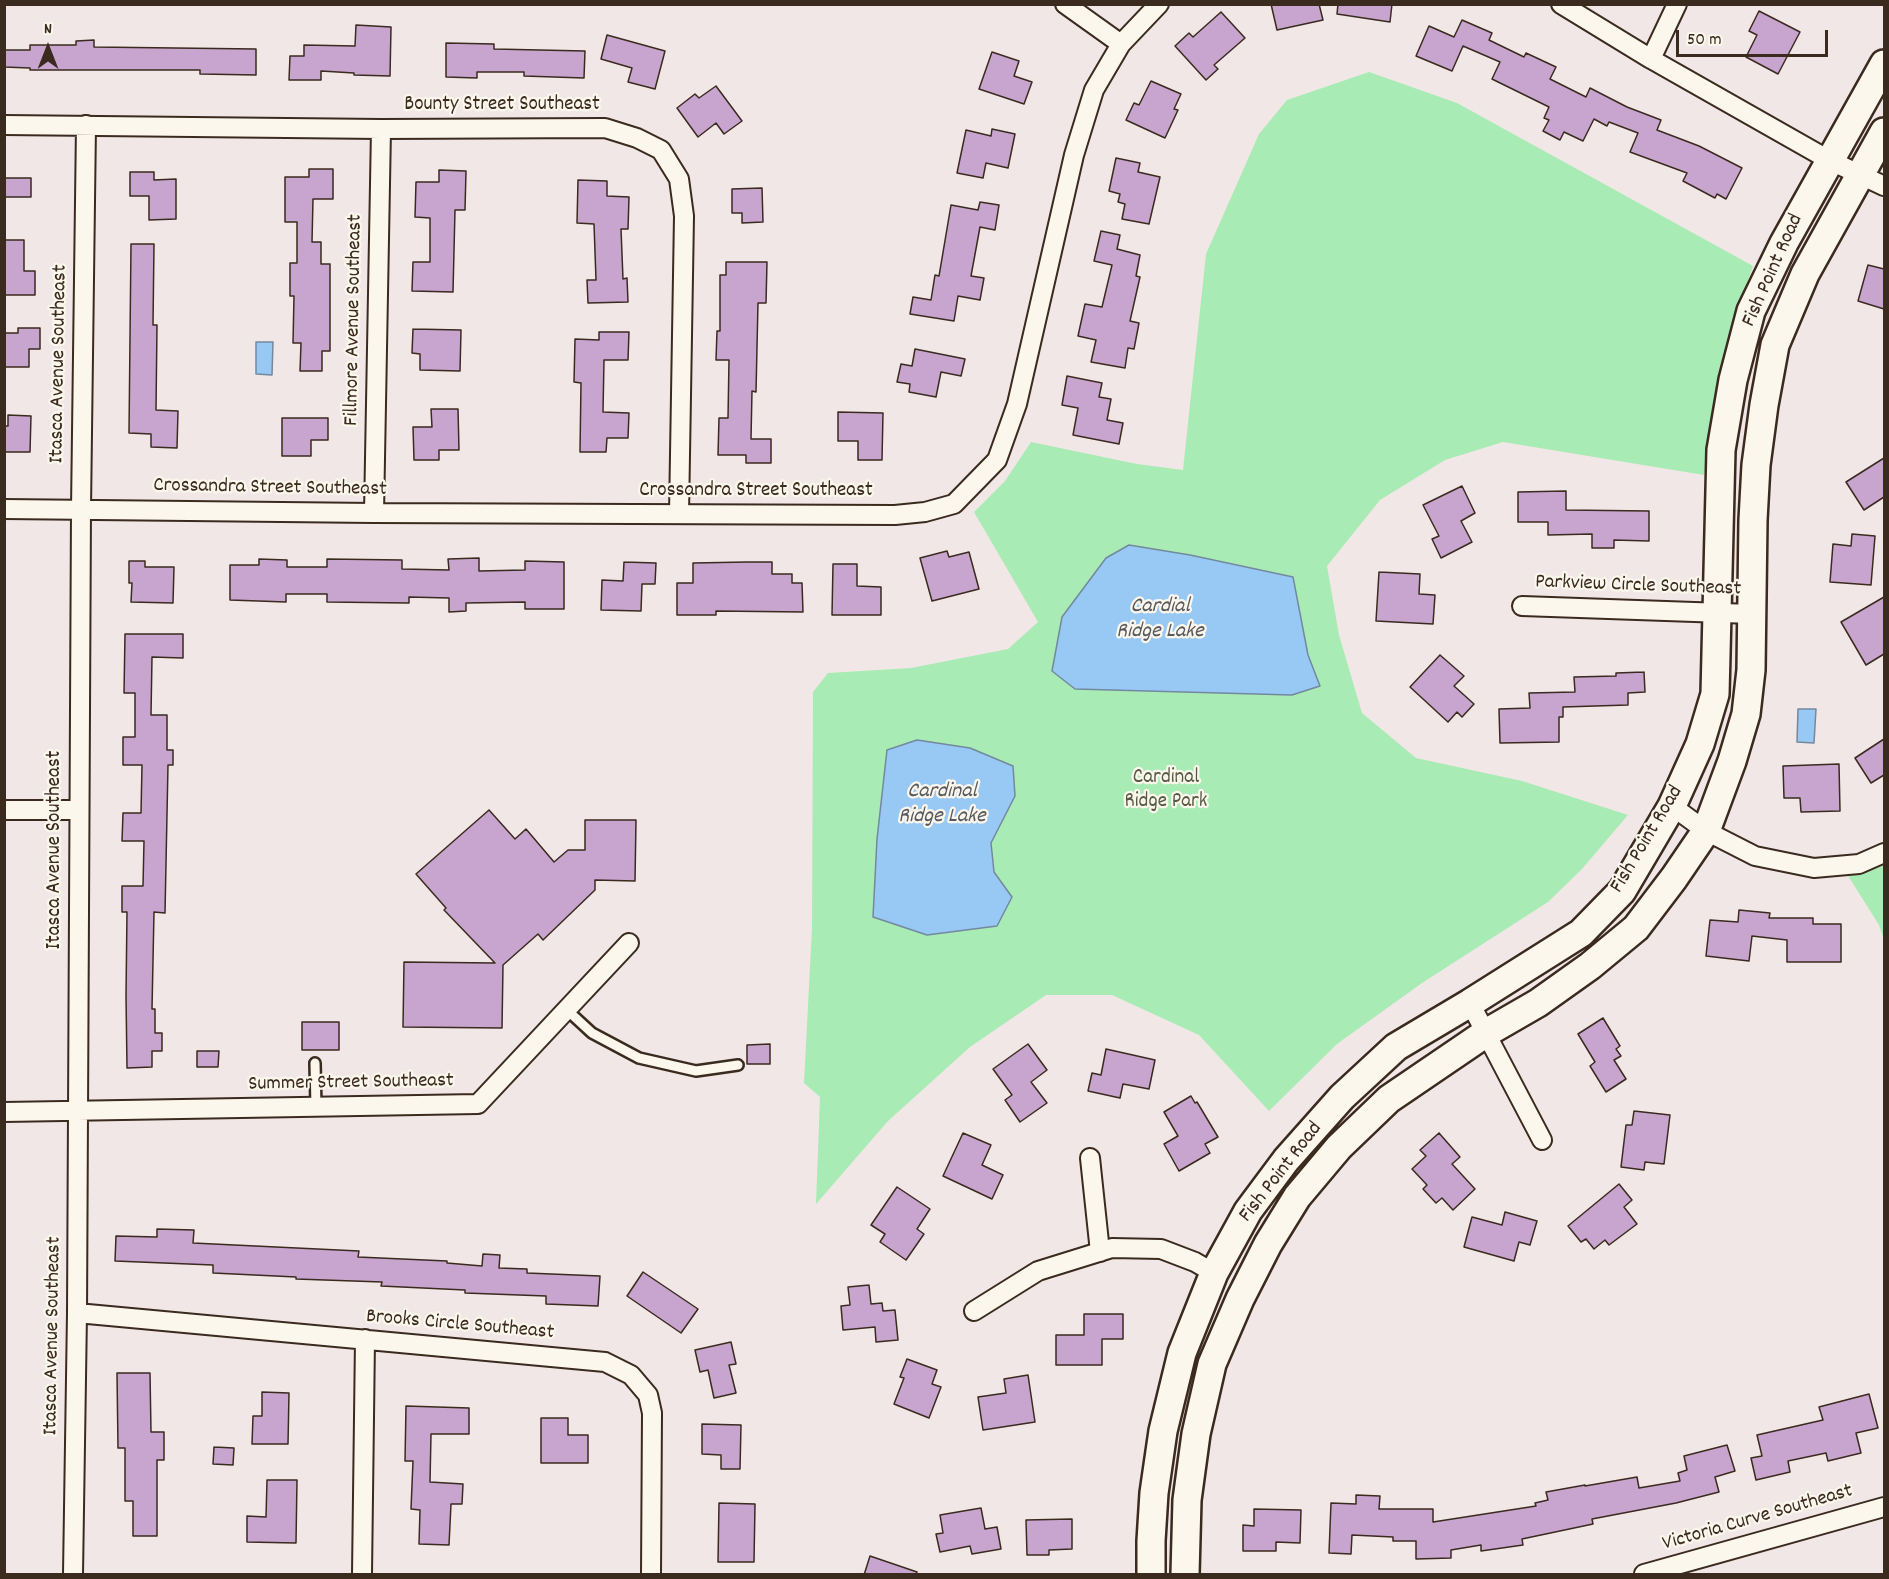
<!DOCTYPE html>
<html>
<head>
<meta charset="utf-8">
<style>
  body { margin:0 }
  #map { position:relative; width:1889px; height:1579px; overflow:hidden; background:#f1e7e6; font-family:Dekko,sans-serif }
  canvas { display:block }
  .frame { position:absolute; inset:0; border:6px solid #3b2a1e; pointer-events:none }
  .north { position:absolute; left:18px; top:18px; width:60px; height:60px; -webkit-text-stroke:4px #fbf7ec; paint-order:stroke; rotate:0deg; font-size:16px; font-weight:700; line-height:24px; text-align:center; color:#3b2a1e }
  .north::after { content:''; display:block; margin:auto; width:21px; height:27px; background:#3b2a1e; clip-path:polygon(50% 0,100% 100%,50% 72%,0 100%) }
  .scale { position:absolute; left:1676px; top:30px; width:152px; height:27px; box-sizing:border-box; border:3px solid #3b2a1e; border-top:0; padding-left:8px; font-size:18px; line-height:21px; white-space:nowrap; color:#3b2a1e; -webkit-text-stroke:4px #fbf7ec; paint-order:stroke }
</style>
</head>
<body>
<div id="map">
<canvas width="1889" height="1579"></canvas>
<div class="frame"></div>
<div class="north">N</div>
<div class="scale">50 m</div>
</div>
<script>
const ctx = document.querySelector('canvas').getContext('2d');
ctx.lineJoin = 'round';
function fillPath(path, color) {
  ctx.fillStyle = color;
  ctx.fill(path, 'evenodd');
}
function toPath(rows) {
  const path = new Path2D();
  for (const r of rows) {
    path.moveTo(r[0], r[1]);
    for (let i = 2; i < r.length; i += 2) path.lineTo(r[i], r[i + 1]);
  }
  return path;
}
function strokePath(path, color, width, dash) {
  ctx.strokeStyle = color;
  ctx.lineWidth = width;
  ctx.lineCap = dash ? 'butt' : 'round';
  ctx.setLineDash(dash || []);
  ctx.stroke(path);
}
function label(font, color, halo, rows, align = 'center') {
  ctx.font = font + ' Dekko,sans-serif';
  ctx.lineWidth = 4.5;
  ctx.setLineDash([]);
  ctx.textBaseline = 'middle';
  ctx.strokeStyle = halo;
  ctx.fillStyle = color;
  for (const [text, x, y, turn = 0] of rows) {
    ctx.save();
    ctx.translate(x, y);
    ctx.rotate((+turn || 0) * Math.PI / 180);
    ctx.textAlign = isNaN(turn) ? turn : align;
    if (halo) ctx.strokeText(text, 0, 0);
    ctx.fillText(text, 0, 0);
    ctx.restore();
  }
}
const green = toPath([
  [1369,72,1457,103,1753,266,1731,329,1704,475,1503,442,1445,460,1380,500,1327,566,1339,635,1362,713,1416,758,1522,781,1628,815,1582,869,1548,902,1422,983,1337,1044,1269,1111,1199,1035,1112,995,1046,995,970,1047,888,1121,816,1204,820,1097,804,1083,812,928,813,692,828,673,911,668,1008,649,1038,622,974,512,1005,481,1031,442,1137,464,1183,470,1206,254,1259,134,1287,100],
  [1884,859,1884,939,1879,925,1842,866]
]);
const water = toPath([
  [256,342,273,342,272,375,256,374,256,342],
  [1129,545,1190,555,1293,577,1308,655,1320,686,1292,695,1075,689,1052,671,1062,617,1106,558,1129,545],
  [1798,709,1816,709,1814,743,1797,742,1798,709],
  [917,740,970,748,1013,766,1015,796,991,843,994,872,1012,897,997,926,927,935,873,917,877,839,887,750,917,740]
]);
const building = toPath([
  [1271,4,1319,4,1323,20,1277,30,1271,4],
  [1338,4,1392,4,1390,22,1337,14,1338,4],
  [1759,11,1800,32,1778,74,1746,57,1757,35,1749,31,1759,11],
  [1221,12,1245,38,1214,65,1218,69,1206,80,1175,46,1189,33,1193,37,1221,12],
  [1462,20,1492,33,1489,40,1524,57,1526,53,1556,67,1550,79,1586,97,1590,88,1627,107,1661,120,1657,130,1699,146,1742,168,1726,199,1717,194,1715,198,1683,181,1687,173,1630,152,1638,133,1609,122,1607,126,1594,119,1583,141,1564,132,1560,140,1543,131,1549,120,1544,118,1549,107,1492,79,1500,62,1463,46,1452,71,1416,56,1429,26,1454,37,1462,20],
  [356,25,391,27,390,76,354,75,354,73,321,71,321,80,289,80,290,56,304,56,304,45,355,46,356,25],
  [607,35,665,51,655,89,628,82,632,68,601,59,607,35],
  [94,40,94,47,256,49,256,75,200,74,200,70,30,70,30,68,4,67,4,50,30,50,30,45,76,45,76,41,94,40],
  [446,43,494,44,494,49,585,51,584,78,524,76,524,72,477,72,477,78,446,77,446,43],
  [992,52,1019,61,1014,76,1032,82,1024,104,979,89,992,52],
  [1151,81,1181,94,1174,109,1178,110,1165,138,1126,120,1134,103,1139,105,1151,81],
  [716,86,742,121,724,134,716,123,698,137,677,108,695,94,699,98,716,86],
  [992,129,1015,134,1008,168,986,163,983,178,957,173,966,130,991,136,992,129],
  [1116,158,1140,163,1138,172,1160,177,1149,224,1122,219,1125,204,1118,202,1120,194,1109,191,1116,158],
  [309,169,333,169,333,199,313,199,312,242,321,242,321,264,330,264,330,351,322,351,322,371,300,371,301,343,293,343,294,296,290,296,290,263,297,263,297,222,285,222,285,177,309,177,309,169],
  [439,170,466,171,465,210,455,210,453,292,412,291,413,262,430,262,430,218,415,217,416,182,439,182,439,170],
  [130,172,154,172,154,180,176,179,176,219,149,220,149,196,130,196,130,172],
  [4,178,31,178,31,197,4,197,4,178],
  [578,180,607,181,607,196,629,197,628,229,621,229,623,279,627,278,628,302,588,303,587,280,596,280,594,224,577,223,578,180],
  [762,188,763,222,742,223,742,213,732,213,732,189,762,188],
  [980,202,999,205,995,230,980,227,971,276,984,278,980,300,958,296,954,321,910,314,913,297,931,300,935,275,939,276,951,205,978,210,980,202],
  [1101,231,1120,235,1117,249,1140,255,1136,276,1140,277,1130,321,1139,323,1134,349,1128,348,1125,368,1091,362,1096,340,1078,336,1085,304,1102,307,1112,265,1094,261,1101,231],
  [4,240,24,240,24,271,35,271,35,295,4,295,4,240],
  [131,244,154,244,153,325,157,325,156,410,178,411,177,448,151,447,151,434,129,433,131,244],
  [726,262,767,262,766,303,758,303,756,392,752,391,751,439,771,439,771,463,746,463,746,455,718,455,719,418,728,418,729,360,716,360,717,331,720,331,720,275,726,275,726,262],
  [1868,265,1884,269,1884,309,1858,301,1868,265],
  [18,328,40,328,40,349,29,349,29,367,4,367,4,333,18,333,18,328],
  [413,329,461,330,460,371,420,370,420,354,412,353,413,329],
  [599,332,629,332,628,360,604,360,603,412,629,413,628,438,607,438,606,452,580,452,581,383,574,382,575,339,599,340,599,332],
  [915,349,965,359,961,376,941,372,936,397,909,392,910,384,897,382,901,364,912,366,915,349],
  [1067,376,1102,383,1099,397,1111,399,1107,420,1123,423,1119,444,1073,435,1078,408,1062,405,1067,376],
  [431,409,458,409,459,450,439,450,439,460,414,460,413,427,432,427,431,409],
  [838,412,883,413,882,460,858,460,858,441,838,441,838,412],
  [8,415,31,416,30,452,4,452,4,426,8,426,8,415],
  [282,418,328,418,328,440,311,440,311,456,282,456,282,418],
  [1884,458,1884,497,1864,510,1846,482,1884,458],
  [1462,486,1475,513,1461,521,1472,542,1441,558,1432,539,1439,536,1423,505,1462,486],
  [1566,491,1566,510,1649,511,1649,541,1614,540,1614,548,1592,548,1592,534,1548,535,1548,522,1518,522,1518,492,1566,491],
  [1852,534,1875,536,1871,585,1830,582,1833,544,1851,546,1852,534],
  [947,551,949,557,969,552,979,589,932,601,920,558,947,551],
  [479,558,479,571,525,570,525,561,564,562,564,609,525,609,525,602,466,603,466,611,449,612,449,598,409,597,409,603,327,602,327,594,286,594,286,602,230,600,230,565,259,565,259,559,287,560,287,567,327,567,327,559,402,560,402,569,449,570,448,559,479,558],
  [129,561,145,561,145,567,174,567,173,603,131,602,132,583,129,583,129,561],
  [624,562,656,563,655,584,642,584,641,611,601,610,602,580,623,581,624,562],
  [747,562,772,562,772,574,792,574,792,583,802,583,803,612,716,611,716,615,677,615,677,583,693,583,693,563,747,562],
  [833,564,857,564,857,586,881,587,881,615,832,615,833,564],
  [1379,572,1420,574,1419,594,1435,595,1433,624,1376,621,1379,572],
  [1884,597,1884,654,1866,665,1841,622,1884,597],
  [125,634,183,634,183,658,152,657,151,715,167,715,167,750,173,750,173,765,168,765,165,913,154,912,152,1009,155,1009,155,1033,162,1033,162,1051,152,1051,152,1067,127,1068,126,996,127,912,122,912,122,886,143,886,144,841,122,841,123,813,141,813,142,765,123,765,123,737,135,737,135,693,124,693,125,634],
  [1440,655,1464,676,1454,686,1474,704,1462,717,1457,712,1448,722,1410,687,1440,655],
  [1644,672,1645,692,1628,693,1628,705,1563,707,1563,717,1559,717,1559,742,1500,743,1499,709,1530,708,1529,693,1575,692,1574,677,1616,676,1616,673,1644,672],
  [1884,739,1884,775,1871,783,1855,758,1884,739],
  [1839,764,1840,811,1801,812,1800,798,1784,798,1783,766,1839,764],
  [489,810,515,839,526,829,554,862,568,850,585,850,585,820,636,820,635,881,595,880,595,890,543,940,538,934,503,965,502,1028,403,1027,404,962,495,963,444,910,446,908,416,874,489,810],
  [1739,910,1770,913,1769,918,1813,918,1813,924,1841,924,1841,962,1787,962,1787,940,1752,936,1749,961,1706,956,1710,920,1738,922,1739,910],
  [1603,1018,1620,1046,1616,1049,1621,1056,1614,1060,1626,1079,1606,1092,1590,1066,1595,1062,1578,1034,1603,1018],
  [302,1022,339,1022,339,1050,302,1050,302,1022],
  [770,1044,770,1064,747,1064,747,1045,770,1044],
  [1028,1044,1047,1070,1031,1082,1047,1103,1020,1122,1005,1100,1012,1095,993,1069,1028,1044],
  [1106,1049,1155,1060,1149,1089,1123,1084,1120,1098,1088,1091,1092,1073,1101,1075,1106,1049],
  [197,1051,219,1051,218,1067,197,1067,197,1051],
  [1191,1096,1195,1103,1197,1102,1218,1137,1205,1144,1210,1153,1179,1171,1164,1144,1178,1136,1164,1112,1191,1096],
  [1634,1111,1670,1115,1664,1164,1645,1162,1644,1170,1621,1167,1626,1125,1632,1125,1634,1111],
  [963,1133,991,1145,982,1165,1003,1175,992,1199,943,1176,963,1133],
  [1439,1133,1460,1157,1452,1164,1475,1189,1453,1210,1442,1198,1436,1203,1423,1189,1427,1185,1412,1169,1426,1156,1420,1150,1439,1133],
  [1619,1184,1632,1200,1624,1207,1637,1224,1609,1245,1605,1240,1594,1249,1586,1239,1581,1242,1568,1226,1619,1184],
  [897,1187,930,1209,917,1229,924,1234,906,1260,880,1242,885,1234,871,1225,897,1187],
  [1505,1212,1537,1221,1530,1245,1519,1242,1514,1261,1464,1247,1472,1217,1502,1225,1505,1212],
  [157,1229,194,1230,193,1243,359,1251,358,1257,447,1261,447,1263,482,1266,483,1254,500,1255,499,1268,527,1269,527,1273,600,1276,598,1306,546,1304,546,1296,465,1293,465,1290,381,1286,382,1282,296,1279,296,1277,213,1273,213,1265,115,1261,116,1236,157,1237,157,1229],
  [643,1272,698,1309,681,1333,627,1296,643,1272],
  [869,1285,871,1304,882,1303,883,1311,895,1310,898,1340,876,1342,875,1327,843,1330,841,1306,850,1305,848,1287,869,1285],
  [1084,1314,1123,1314,1123,1339,1102,1339,1102,1365,1056,1365,1056,1335,1084,1335,1084,1314],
  [731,1342,736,1364,729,1365,736,1393,714,1398,708,1370,700,1372,695,1350,731,1342],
  [907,1359,937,1370,932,1384,941,1387,929,1418,894,1404,904,1378,900,1377,907,1359],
  [117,1373,150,1373,151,1432,164,1432,164,1460,157,1460,157,1536,133,1536,133,1501,125,1501,125,1448,118,1448,117,1373],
  [1028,1375,1035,1422,983,1430,978,1397,1006,1393,1004,1379,1028,1375],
  [262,1392,289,1393,288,1444,252,1444,253,1416,262,1416,262,1392],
  [1869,1394,1878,1428,1856,1433,1861,1453,1828,1461,1826,1453,1788,1461,1790,1472,1756,1480,1751,1458,1762,1456,1757,1435,1823,1420,1819,1407,1869,1394],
  [406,1406,469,1408,469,1434,431,1434,430,1482,463,1484,462,1504,451,1504,449,1545,419,1544,420,1510,411,1509,413,1461,405,1461,406,1406],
  [541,1418,568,1418,568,1435,588,1435,588,1463,541,1463,541,1418],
  [702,1424,741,1425,740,1469,721,1469,721,1455,702,1454,702,1424],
  [1727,1445,1735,1471,1715,1477,1719,1492,1676,1503,1592,1519,1593,1524,1522,1539,1523,1545,1481,1551,1481,1545,1451,1550,1451,1558,1416,1559,1416,1541,1393,1541,1393,1537,1352,1535,1351,1554,1329,1553,1331,1503,1356,1504,1356,1495,1380,1496,1379,1509,1433,1509,1433,1522,1536,1506,1535,1503,1548,1500,1546,1492,1585,1485,1585,1486,1637,1477,1639,1488,1680,1481,1678,1473,1687,1470,1684,1456,1727,1445],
  [214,1447,234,1448,233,1465,213,1464,214,1447],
  [267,1480,297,1480,296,1543,247,1542,247,1516,266,1517,267,1480],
  [719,1503,755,1504,754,1562,718,1562,719,1503],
  [981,1508,985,1529,997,1527,1001,1549,972,1554,970,1546,940,1552,936,1534,943,1533,940,1515,981,1508],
  [1254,1509,1301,1510,1300,1543,1276,1542,1276,1551,1243,1551,1243,1525,1254,1526,1254,1509],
  [1072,1519,1072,1549,1049,1550,1049,1555,1027,1555,1026,1520,1072,1519],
  [870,1556,917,1572,916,1575,864,1575,870,1556]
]);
const lane = toPath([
  [567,1010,592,1033,639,1058,696,1071,738,1065],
  [315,1063,316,1107]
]);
const street = toPath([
  [1065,4,1121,44],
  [1561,4,1651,59,1829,160,1884,186],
  [1651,59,1677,4],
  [4,125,381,129,605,128,637,138,661,150,679,179,684,216,679,514],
  [4,509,374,513,895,515,925,512,954,504,997,460,1017,404,1074,155,1094,90,1121,44,1159,4],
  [374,513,381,129],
  [1522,606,1752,614],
  [1672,806,1706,831,1755,856,1814,868,1859,864,1884,853],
  [4,810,79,810],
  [1470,1003,1542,1140],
  [4,1112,478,1104,629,943],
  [1090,1158,1100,1252],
  [974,1311,1038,1271,1112,1248,1161,1249,1195,1262,1214,1273],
  [77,1313,605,1362,631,1375,648,1395,652,1413,651,1574],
  [73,1574,77,1313,81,509,86,125],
  [362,1574,365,1339],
  [1644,1574,1884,1507]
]);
const secondary = toPath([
  [1151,1574,1151,1541,1154,1493,1163,1431,1182,1353,1214,1273,1248,1211,1286,1160,1342,1097,1396,1047,1470,1003,1581,933,1622,891,1672,806,1700,744,1715,694,1721,450,1733,380,1751,311,1784,243,1884,64],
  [1185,1574,1187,1500,1196,1434,1212,1364,1240,1299,1268,1244,1297,1197,1339,1147,1389,1099,1486,1033,1538,1003,1590,966,1636,928,1674,878,1706,831,1732,761,1746,714,1751,670,1753,520,1756,465,1764,405,1775,345,1805,274,1884,132]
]);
const streetNames = [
  ["Bounty Street Southeast",502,106],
  ["Fish Point Road",1774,271,-66],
  ["Fillmore Avenue Southeast",355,320,-89],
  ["Itasca Avenue Southeast",60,364,-89],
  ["Crossandra Street Southeast",270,489,1],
  ["Crossandra Street Southeast",756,492],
  ["Parkview Circle Southeast",1638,587,2],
  ["Fish Point Road",1648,840,-59],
  ["Itasca Avenue Southeast",56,850,-90],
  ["Summer Street Southeast",351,1084,-1],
  ["Fish Point Road",1282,1173,-52],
  ["Brooks Circle Southeast",460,1326,5],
  ["Itasca Avenue Southeast",54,1336,-89],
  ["Victoria Curve Southeast",1758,1519,-16]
];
const parkNames = [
  ["Cardinal",1166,779],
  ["Ridge Park",1166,803]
];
const waterNames = [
  ["Cardial",1160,608],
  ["Ridge Lake",1160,633],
  ["Cardinal",942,793],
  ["Ridge Lake",942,818]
];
fillPath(green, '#a9ebb5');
fillPath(water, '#98c8f4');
strokePath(water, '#73899e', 1.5);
fillPath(building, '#c7a5cf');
strokePath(building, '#3b2a1e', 1.5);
strokePath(lane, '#3b2a1e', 14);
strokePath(street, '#3b2a1e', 22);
strokePath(secondary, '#3b2a1e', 32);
strokePath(lane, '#fbf7ec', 9);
strokePath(street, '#fbf7ec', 18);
strokePath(secondary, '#fbf7ec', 27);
label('21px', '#3b2a1e', '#fbf7ec', streetNames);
label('21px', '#565a44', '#fbf7ec', parkNames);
label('italic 22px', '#57595e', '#fbf7ec', waterNames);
</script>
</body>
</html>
